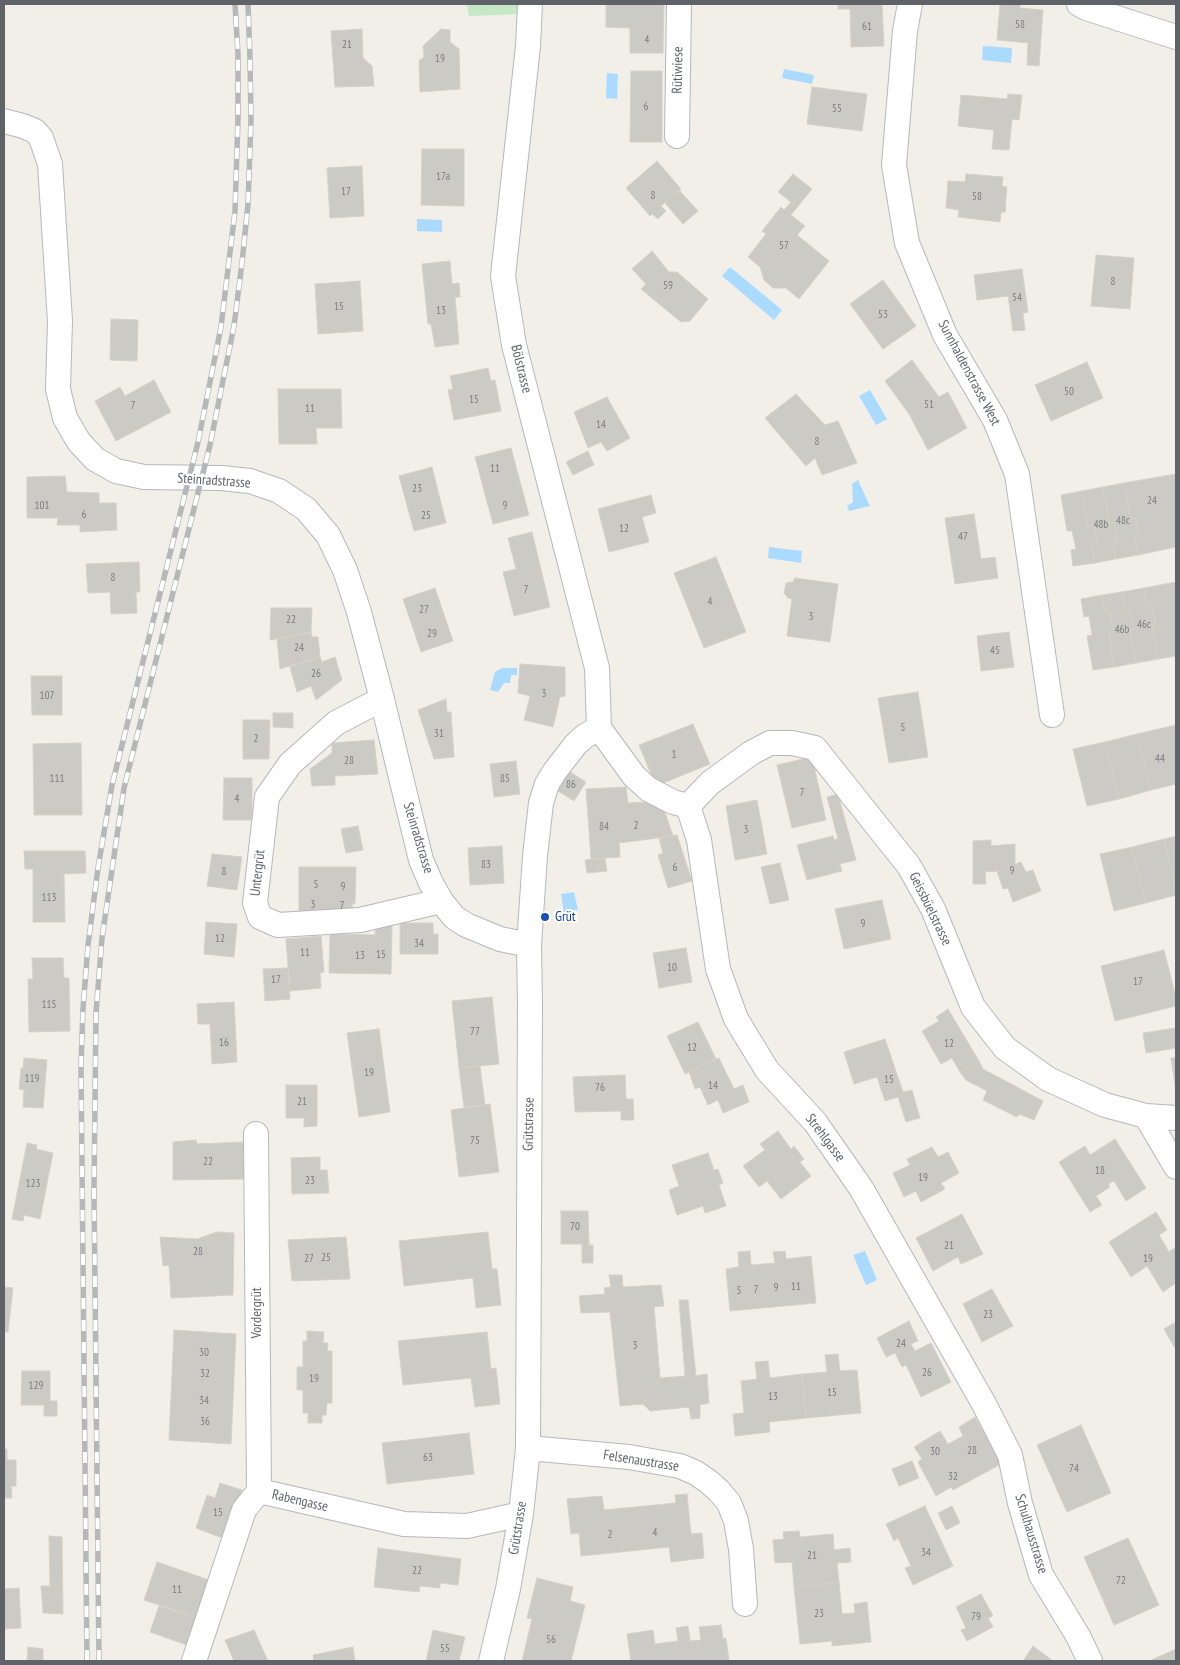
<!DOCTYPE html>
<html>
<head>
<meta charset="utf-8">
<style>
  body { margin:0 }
  #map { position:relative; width:1180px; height:1665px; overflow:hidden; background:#f1efe8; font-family:"PT Sans Narrow",sans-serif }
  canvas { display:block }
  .frame { position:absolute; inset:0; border:5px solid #5f6368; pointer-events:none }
</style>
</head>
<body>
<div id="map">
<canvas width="1180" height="1665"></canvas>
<div class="frame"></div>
</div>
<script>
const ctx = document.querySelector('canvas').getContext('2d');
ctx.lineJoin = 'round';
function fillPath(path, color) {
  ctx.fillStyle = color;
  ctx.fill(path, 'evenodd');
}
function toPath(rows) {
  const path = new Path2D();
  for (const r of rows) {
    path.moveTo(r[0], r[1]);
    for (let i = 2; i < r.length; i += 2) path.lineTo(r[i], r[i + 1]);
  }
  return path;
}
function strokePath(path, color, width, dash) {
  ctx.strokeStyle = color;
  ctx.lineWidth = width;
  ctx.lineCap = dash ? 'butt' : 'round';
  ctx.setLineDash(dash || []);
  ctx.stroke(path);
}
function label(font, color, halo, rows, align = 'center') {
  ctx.font = font + ' "PT Sans Narrow",sans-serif';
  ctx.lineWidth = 4;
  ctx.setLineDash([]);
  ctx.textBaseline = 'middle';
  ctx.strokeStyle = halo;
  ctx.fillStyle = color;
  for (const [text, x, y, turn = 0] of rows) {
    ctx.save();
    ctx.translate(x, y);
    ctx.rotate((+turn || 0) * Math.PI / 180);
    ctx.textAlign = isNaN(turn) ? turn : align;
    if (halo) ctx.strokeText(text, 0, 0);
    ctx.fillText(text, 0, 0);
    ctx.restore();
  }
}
const green = toPath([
  [467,4,519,4,520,14,469,16]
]);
const water = toPath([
  [983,46,1012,48,1011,63,982,60],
  [784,69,814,75,812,84,782,78],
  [607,73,618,74,617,99,606,98],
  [417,219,442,220,442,232,417,231],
  [730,267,782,310,774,320,722,276],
  [870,390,887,419,876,425,859,396],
  [858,480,870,506,849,511,847,506,853,502,852,484],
  [769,547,802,551,801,563,768,558],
  [502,668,517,668,517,675,511,675,510,683,504,683,498,692,490,690,495,672],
  [574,892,578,910,564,913,561,894],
  [865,1251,877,1280,866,1285,853,1255]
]);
const building = toPath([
  [606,4,664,4,663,53,630,53,630,28,606,27,606,4],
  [838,4,882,4,884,46,851,47,850,9,838,9,838,4],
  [1000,4,1020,4,1020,8,1043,10,1039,66,1027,65,1028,43,997,40,1000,4],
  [362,29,363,58,372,66,374,86,335,87,331,31,362,29],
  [441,29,450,30,450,42,459,49,460,89,420,92,419,61,424,57,423,46,441,29],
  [631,71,662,71,662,142,630,142,631,71],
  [812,87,867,94,862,131,807,124,812,87],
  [1008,94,1022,95,1019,120,1012,119,1009,150,992,149,994,130,958,126,961,95,1007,99,1008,94],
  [422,149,464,149,464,206,421,205,422,149],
  [657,161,681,189,661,206,666,211,658,219,652,214,650,216,626,188,657,161],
  [362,166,364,216,330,218,327,168,362,166],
  [793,174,812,189,791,215,805,226,797,235,829,261,799,299,786,288,773,288,764,280,760,267,748,257,766,234,762,231,781,207,784,210,791,202,778,192,793,174],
  [966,174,1003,177,1002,186,1007,187,1005,212,1001,212,1000,222,958,217,959,210,946,208,948,181,965,182,966,174],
  [679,190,698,211,683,224,665,203,679,190],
  [652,251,669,272,677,272,708,299,690,321,681,322,641,289,646,284,632,269,652,251],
  [1096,255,1134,258,1130,309,1091,306,1096,255],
  [450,261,452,284,459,283,460,297,455,297,459,344,435,347,431,324,428,324,422,264,450,261],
  [1022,269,1028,312,1023,313,1025,330,1013,331,1008,296,977,300,974,275,1022,269],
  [883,280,916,326,883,349,850,304,883,280],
  [360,281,363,331,318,334,315,284,360,281],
  [111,319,138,320,137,361,110,360,111,319],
  [912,360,939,397,948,392,967,428,928,450,909,414,885,381,912,360],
  [1087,362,1103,398,1051,421,1035,385,1087,362],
  [488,368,491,381,495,380,501,411,454,420,448,390,453,389,450,376,488,368],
  [154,380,171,412,116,441,95,401,120,387,125,396,154,380],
  [278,389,341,389,342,428,316,428,317,444,279,444,278,389],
  [796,394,825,425,838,421,857,463,822,475,815,458,806,466,765,418,796,394],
  [607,397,630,438,607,451,601,442,588,448,574,412,607,397],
  [511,448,529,515,493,524,475,457,511,448],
  [588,451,594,465,573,475,566,462,588,451],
  [432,467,446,523,414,531,399,476,432,467],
  [1176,474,1176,547,1138,555,1135,539,1139,538,1136,518,1131,519,1124,483,1176,474],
  [65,476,67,492,99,493,99,503,116,503,117,530,80,532,80,525,57,525,58,518,27,518,27,477,65,476],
  [1124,483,1131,519,1136,518,1139,538,1135,539,1138,555,1115,559,1113,543,1118,542,1114,523,1110,524,1103,487,1124,483],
  [1103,487,1110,524,1114,523,1118,542,1113,543,1115,559,1095,563,1092,546,1098,545,1094,526,1088,527,1082,491,1103,487],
  [1082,491,1088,527,1094,526,1098,545,1092,546,1095,563,1073,566,1071,550,1076,549,1072,531,1067,531,1061,495,1082,491],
  [651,495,656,513,642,517,649,542,609,552,598,509,651,495],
  [974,514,981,559,995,557,998,578,955,584,945,518,974,514],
  [532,532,550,607,514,616,503,572,516,569,508,538,532,532],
  [716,557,746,632,704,648,674,573,716,557],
  [139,562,140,592,136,592,137,613,111,614,110,592,88,593,86,564,139,562],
  [795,578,838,584,830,642,787,636,792,599,788,598,784,593,786,583,793,582,795,578],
  [1176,582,1176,656,1158,659,1152,625,1156,625,1152,605,1147,606,1144,588,1176,582],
  [435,588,453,641,421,652,403,599,435,588],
  [1144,588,1147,606,1152,605,1156,625,1152,625,1158,659,1136,663,1130,629,1134,628,1130,610,1126,610,1122,592,1144,588],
  [1122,592,1126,610,1130,610,1134,628,1130,629,1136,663,1114,667,1109,633,1114,632,1110,612,1105,613,1102,595,1122,592],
  [1102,595,1105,613,1110,612,1114,632,1109,633,1114,667,1093,670,1087,636,1092,635,1089,616,1084,617,1081,599,1102,595],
  [271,608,312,608,311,632,270,640,271,608],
  [311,632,312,637,318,637,320,657,280,669,277,639,311,632],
  [1009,632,1014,667,981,671,977,636,1009,632],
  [320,657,322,662,335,657,342,680,316,700,311,686,297,692,290,667,320,657],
  [520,664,565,667,565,696,560,697,553,727,524,720,530,696,518,693,520,664],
  [31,676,62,676,62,715,32,715,31,676],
  [918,692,928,757,889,763,878,698,918,692],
  [446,699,447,712,451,712,454,757,434,759,418,710,446,699],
  [273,713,293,713,293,728,273,727,273,713],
  [243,720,270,720,269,759,243,759,243,720],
  [693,724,710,764,656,786,639,745,693,724],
  [1176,725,1176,784,1151,790,1137,734,1176,725],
  [1137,734,1151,790,1119,799,1105,742,1137,734],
  [374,740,378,774,335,776,335,785,312,786,310,769,332,753,332,743,374,740],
  [1105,742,1119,799,1087,806,1073,749,1105,742],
  [81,743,82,815,34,815,33,744,81,743],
  [812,757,826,820,792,828,777,765,812,757],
  [516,761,520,794,494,797,490,764,516,761],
  [567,770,586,782,574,801,555,789,567,770],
  [224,778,252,778,252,820,223,820,224,778],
  [626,787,628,803,661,801,673,836,619,843,620,857,591,859,586,789,626,787],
  [838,794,856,860,840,864,842,871,807,880,797,845,833,836,834,840,838,839,827,797,838,794],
  [757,800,767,854,735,860,726,806,757,800],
  [358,826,363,850,346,853,341,829,358,826],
  [677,835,692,881,668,888,658,855,663,853,659,838,677,835],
  [1176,836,1176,889,1164,839,1176,836],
  [1164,839,1176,889,1176,895,1146,903,1132,847,1164,839],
  [991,840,991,846,1015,844,1015,864,1021,862,1026,872,1033,870,1041,891,1013,902,1008,888,1003,889,997,871,985,872,986,884,973,884,973,841,991,840],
  [502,846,504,883,470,885,468,848,502,846],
  [1132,847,1146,903,1114,911,1100,854,1132,847],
  [24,851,85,851,86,873,64,874,65,922,33,922,33,869,25,869,24,851],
  [212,854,242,857,237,890,207,886,212,854],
  [605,858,607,871,587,873,585,860,605,858],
  [780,863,789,900,770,904,761,867,780,863],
  [299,867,356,867,355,904,352,903,353,916,299,919,299,867],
  [882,900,891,939,844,949,835,909,882,900],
  [206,922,237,924,234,957,204,954,206,922],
  [400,923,433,923,433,934,438,934,438,954,400,954,400,923],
  [375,926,392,926,391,974,329,973,330,934,375,935,375,926],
  [321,936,324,972,320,973,321,988,290,991,286,939,321,936],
  [686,948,692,982,659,988,653,953,686,948],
  [1164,950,1176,998,1176,1006,1115,1021,1101,966,1164,950],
  [32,958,63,958,64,978,69,978,70,1031,29,1032,28,979,33,979,32,958],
  [288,968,290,999,265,1001,263,969,288,968],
  [492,997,499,1064,459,1068,452,1001,492,997],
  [234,1002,237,1062,212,1064,210,1024,198,1024,197,1004,234,1002],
  [948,1009,979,1061,960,1072,952,1058,941,1064,922,1031,939,1021,936,1017,948,1009],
  [698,1022,716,1059,685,1074,667,1036,698,1022],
  [1176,1028,1176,1048,1146,1053,1143,1033,1176,1028],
  [379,1029,390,1112,359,1117,347,1033,379,1029],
  [885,1039,903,1092,912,1090,920,1118,906,1122,898,1097,885,1101,877,1077,854,1084,844,1052,885,1039],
  [24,1058,47,1060,43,1108,23,1107,24,1090,19,1089,21,1068,23,1068,24,1058],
  [719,1058,734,1089,743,1085,749,1102,723,1113,718,1100,708,1105,700,1087,695,1089,689,1072,719,1058],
  [1171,1058,1176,1058,1176,1092,1171,1058],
  [979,1061,983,1069,1043,1101,1034,1120,1019,1114,1017,1117,983,1100,987,1091,966,1080,960,1072,979,1061],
  [480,1066,485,1105,464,1107,459,1068,480,1066],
  [625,1075,626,1099,633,1099,634,1120,621,1120,621,1111,575,1112,573,1077,625,1075],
  [286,1085,317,1085,317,1126,304,1127,304,1118,286,1118,286,1085],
  [490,1104,499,1172,459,1177,451,1110,490,1104],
  [778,1131,791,1149,794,1146,804,1159,800,1162,811,1176,781,1199,767,1181,759,1187,743,1166,765,1150,760,1144,778,1131],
  [1115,1139,1146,1188,1126,1201,1114,1181,1108,1184,1110,1187,1096,1196,1102,1205,1090,1212,1059,1162,1085,1146,1090,1155,1115,1139],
  [196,1140,197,1144,244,1142,244,1179,173,1180,173,1142,196,1140],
  [27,1143,37,1145,36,1149,53,1153,40,1219,24,1215,23,1221,12,1219,27,1143],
  [932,1147,938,1157,948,1152,959,1173,941,1183,945,1189,921,1202,916,1191,904,1197,893,1173,910,1165,907,1159,932,1147],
  [708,1153,714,1170,718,1169,723,1183,719,1185,726,1206,705,1213,703,1206,677,1215,669,1190,679,1186,672,1165,708,1153],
  [320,1157,320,1170,327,1170,329,1193,292,1194,291,1158,320,1157],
  [561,1211,588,1211,589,1245,593,1245,593,1263,582,1263,582,1244,561,1244,561,1211],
  [1156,1212,1167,1230,1159,1235,1169,1252,1176,1247,1176,1283,1163,1292,1147,1266,1131,1277,1109,1242,1156,1212],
  [962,1214,983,1254,961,1264,958,1257,933,1271,916,1238,962,1214],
  [217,1232,234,1233,233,1295,171,1298,169,1265,163,1266,160,1237,197,1239,217,1232],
  [488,1232,492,1269,497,1269,501,1305,476,1308,473,1278,404,1286,399,1241,488,1232],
  [346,1237,350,1279,292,1281,288,1240,346,1237],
  [750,1251,751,1265,775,1263,773,1252,785,1251,786,1259,811,1256,816,1303,730,1311,726,1269,739,1267,738,1252,750,1251],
  [609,1275,622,1275,623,1287,661,1285,664,1306,654,1307,660,1378,643,1404,620,1406,610,1312,581,1313,579,1296,605,1294,604,1288,611,1287,609,1275],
  [4,1287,13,1288,8,1332,4,1332,4,1287],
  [992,1289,1013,1326,982,1342,963,1304,992,1289],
  [679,1300,688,1300,696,1376,707,1374,709,1403,700,1405,700,1418,691,1419,689,1407,650,1411,643,1404,660,1378,685,1376,679,1300],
  [909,1321,918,1341,911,1344,915,1351,931,1343,951,1382,921,1397,906,1365,902,1367,895,1353,886,1357,877,1338,909,1321],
  [1176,1322,1176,1350,1164,1329,1176,1322],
  [174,1330,236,1334,231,1444,169,1440,174,1330],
  [307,1331,324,1332,323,1343,328,1343,327,1351,332,1351,332,1403,327,1403,326,1415,322,1415,322,1423,308,1423,308,1413,303,1413,303,1390,297,1390,297,1367,303,1367,303,1341,307,1341,307,1331],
  [487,1332,491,1369,496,1368,500,1404,475,1407,471,1378,403,1385,398,1341,487,1332],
  [838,1354,840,1371,857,1370,861,1413,806,1418,802,1374,827,1372,825,1355,838,1354],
  [768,1361,770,1378,802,1374,806,1418,769,1422,770,1432,735,1436,733,1414,744,1413,741,1381,757,1379,755,1362,768,1361],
  [22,1371,50,1371,50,1401,57,1401,57,1416,44,1416,44,1405,21,1405,22,1371],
  [975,1417,1001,1464,953,1490,951,1487,936,1496,918,1462,922,1459,914,1447,940,1431,948,1444,963,1436,959,1427,975,1417],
  [1081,1425,1111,1493,1067,1512,1037,1445,1081,1425],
  [469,1433,474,1474,387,1484,382,1443,469,1433],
  [4,1449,7,1449,7,1460,16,1460,16,1486,11,1486,12,1498,4,1498,4,1449],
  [912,1461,919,1478,899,1486,892,1469,912,1461],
  [220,1483,242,1490,225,1539,196,1528,207,1495,215,1498,220,1483],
  [687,1494,691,1534,702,1533,704,1558,671,1562,669,1547,581,1556,579,1533,571,1534,567,1499,602,1496,604,1510,676,1503,675,1495,687,1494],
  [925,1506,953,1566,913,1585,905,1568,911,1566,898,1538,894,1541,886,1524,925,1506],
  [952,1506,960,1523,946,1530,938,1513,952,1506],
  [799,1531,800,1537,833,1534,834,1550,850,1548,851,1562,837,1563,839,1582,794,1587,792,1562,775,1563,773,1540,784,1539,783,1532,799,1531],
  [49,1536,62,1537,63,1614,43,1613,41,1586,50,1586,49,1536],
  [1128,1538,1159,1605,1114,1625,1084,1557,1128,1538],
  [378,1548,461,1559,458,1585,440,1583,440,1588,420,1586,419,1592,374,1587,378,1548],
  [157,1562,209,1580,197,1618,144,1600,157,1562],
  [537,1578,573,1587,570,1601,585,1605,571,1661,522,1661,532,1619,527,1618,537,1578],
  [839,1582,842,1614,855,1613,854,1604,867,1602,871,1642,832,1646,832,1641,800,1644,794,1587,839,1582],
  [19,1588,21,1628,4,1629,4,1589,19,1588],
  [981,1594,993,1616,988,1618,993,1627,967,1641,961,1630,966,1628,956,1607,981,1594],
  [159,1606,197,1618,187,1645,150,1632,159,1606],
  [721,1625,723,1639,726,1638,729,1661,631,1661,627,1634,653,1630,655,1644,678,1641,676,1628,688,1626,690,1641,701,1640,699,1627,721,1625],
  [254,1630,268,1661,234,1661,225,1640,254,1630],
  [433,1630,465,1637,459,1661,426,1661,433,1630],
  [1033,1646,1053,1661,1023,1661,1033,1646],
  [28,1647,43,1649,43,1661,27,1661,28,1647],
  [353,1647,355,1661,314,1661,313,1655,353,1647],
  [1176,1649,1176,1661,1149,1661,1176,1649]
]);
const minor = toPath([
  [530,4,528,46,503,276,514,345,597,668,599,728],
  [910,4,905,31,894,165,907,243,945,335,995,420,1017,474,1052,715],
  [1079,4,1086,8,1176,37],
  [4,121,23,126,35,131,41,138,50,164,60,321,58,389,65,418,79,442,95,459,116,471,144,477,221,478,250,481,279,491,306,509,328,535,345,570,359,612,382,699,421,860,431,883,441,901,454,917,466,925,500,939,529,945],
  [677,136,679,4],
  [382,699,336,723,290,764,267,797,255,903,260,917,278,925,360,920,441,901],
  [688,806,699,840,718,969,736,1019,767,1070,815,1122,861,1188,984,1404,1010,1455,1020,1503,1041,1575,1078,1636,1090,1661],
  [688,806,710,783,751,753,770,743,792,743,815,748,909,866,933,909,973,1007,1005,1048,1048,1079,1105,1105,1146,1116,1176,1118],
  [1146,1116,1176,1167],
  [256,1134,259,1491],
  [528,1448,629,1457,680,1466,696,1473,709,1482,719,1491,729,1503,736,1521,741,1549,745,1604],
  [194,1661,244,1510,259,1491,404,1524,467,1526,521,1514],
  [491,1661,508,1589,521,1514,528,1448,530,1005,529,945,535,856,541,803,547,784,555,771,576,744,585,736,599,728,634,776,648,789,673,802,688,806]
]);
const rail = toPath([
  [87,1661,81,1066,83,1009,88,945,98,868,112,785,198,442,221,327,235,211,238,118,238,55,235,4],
  [99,1661,94,1193,96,1013,102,938,124,788,210,445,234,326,242,263,248,204,251,120,250,59,248,4]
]);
const markers = [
  [545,917,5,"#1a4fb4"]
];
const numberNames = [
  ["58",1020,25],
  ["61",867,27],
  ["4",647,40],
  ["21",347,45],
  ["19",440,59],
  ["6",646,107],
  ["55",837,109],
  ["17a",443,177],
  ["17",346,192],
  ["8",653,196],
  ["58",977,197],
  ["57",784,246],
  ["8",1113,282],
  ["59",668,286],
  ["54",1017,298],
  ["15",339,307],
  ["13",441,311],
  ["53",883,315],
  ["50",1069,392],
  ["15",474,400],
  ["51",929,405],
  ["7",133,406],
  ["11",310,409],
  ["14",601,425],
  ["8",817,442],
  ["11",495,469],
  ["23",417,489],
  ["24",1152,501],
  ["101",42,506],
  ["9",505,506],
  ["6",84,515],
  ["25",426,516],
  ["48c",1123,521],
  ["48b",1101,525],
  ["12",624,529],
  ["47",963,537],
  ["8",113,578],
  ["7",526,590],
  ["4",710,602],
  ["27",424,610],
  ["3",811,617],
  ["22",291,620],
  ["46c",1144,625],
  ["46b",1122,630],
  ["29",432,634],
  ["24",299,648],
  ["45",995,651],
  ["26",316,674],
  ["3",544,694],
  ["107",47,696],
  ["5",903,728],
  ["31",439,734],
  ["2",256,739],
  ["1",674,755],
  ["44",1160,759],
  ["28",349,761],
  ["111",57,779],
  ["85",505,779],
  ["86",571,785],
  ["7",802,793],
  ["4",237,799],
  ["2",636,826],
  ["84",604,827],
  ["3",746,830],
  ["83",486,865],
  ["6",675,868],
  ["9",1012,871],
  ["8",224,872],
  ["5",316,885],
  ["9",343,887],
  ["113",49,898],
  ["3",313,905],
  ["7",342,906],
  ["9",863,924],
  ["12",220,939],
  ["34",419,944],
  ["11",305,953],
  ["15",381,955],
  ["13",360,956],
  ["10",672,968],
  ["17",276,980],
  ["17",1138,982],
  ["115",49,1005],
  ["77",475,1032],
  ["16",224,1043],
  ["12",949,1044],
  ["12",692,1048],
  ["19",369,1073],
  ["119",32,1079],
  ["15",889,1080],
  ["14",713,1086],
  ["76",600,1088],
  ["21",302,1102],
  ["75",475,1141],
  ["22",208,1162],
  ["18",1100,1171],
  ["19",923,1178],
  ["23",310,1181],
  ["123",33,1184],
  ["70",575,1227],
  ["21",949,1246],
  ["28",198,1252],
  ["25",326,1258],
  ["27",309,1259],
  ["19",1148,1259],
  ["11",796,1287],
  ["9",776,1288],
  ["7",756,1290],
  ["5",739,1291],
  ["23",988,1315],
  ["24",901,1344],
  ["3",635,1346],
  ["30",204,1353],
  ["26",927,1373],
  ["32",205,1374],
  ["19",314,1379],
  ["129",36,1386],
  ["15",832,1393],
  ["13",773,1397],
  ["34",204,1401],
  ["36",205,1422],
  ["28",972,1451],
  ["30",935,1452],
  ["63",428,1458],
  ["74",1074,1469],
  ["32",953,1477],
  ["15",218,1513],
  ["4",655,1533],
  ["2",610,1535],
  ["34",926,1553],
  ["21",812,1556],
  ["22",417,1571],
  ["72",1121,1581],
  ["11",177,1590],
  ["23",819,1614],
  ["79",976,1617],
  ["56",551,1640],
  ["55",445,1649]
];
const streetNames = [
  ["Rütiwiese",678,70,-89],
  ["Bölstrasse",521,369,76],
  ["Sunnhaldenstrasse West",969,373,62],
  ["Steinradstrasse",214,481,4],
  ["Steinradstrasse",418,838,73],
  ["Untergrüt",258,873,-84],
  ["Geissbüelstrasse",930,909,64],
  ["Grütstrasse",529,1124,-89],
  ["Strehlgasse",825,1138,53],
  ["Vordergrüt",257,1313,-90],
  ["Felsenaustrasse",641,1461,9],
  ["Rabengasse",300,1501,13],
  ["Grütstrasse",518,1528,-81],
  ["Schulhausstrasse",1031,1534,73]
];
const transitNames = [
  ["Grüt",555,917]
];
fillPath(green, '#c5e8c5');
fillPath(water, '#aadaff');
fillPath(building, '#cccac5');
strokePath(building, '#d6d1c6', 1);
strokePath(minor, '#b5b8bc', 26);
strokePath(minor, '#fff', 24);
strokePath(rail, '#b6b7b8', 5.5);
strokePath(rail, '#fff', 4, [11]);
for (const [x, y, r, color] of markers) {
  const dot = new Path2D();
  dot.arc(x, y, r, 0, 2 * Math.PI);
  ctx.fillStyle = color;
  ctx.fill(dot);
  strokePath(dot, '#fff', 2);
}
label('11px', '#7a7d7f', null, numberNames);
label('14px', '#5f6368', '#fff', streetNames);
label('14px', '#164399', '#fff', transitNames, 'left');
</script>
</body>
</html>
